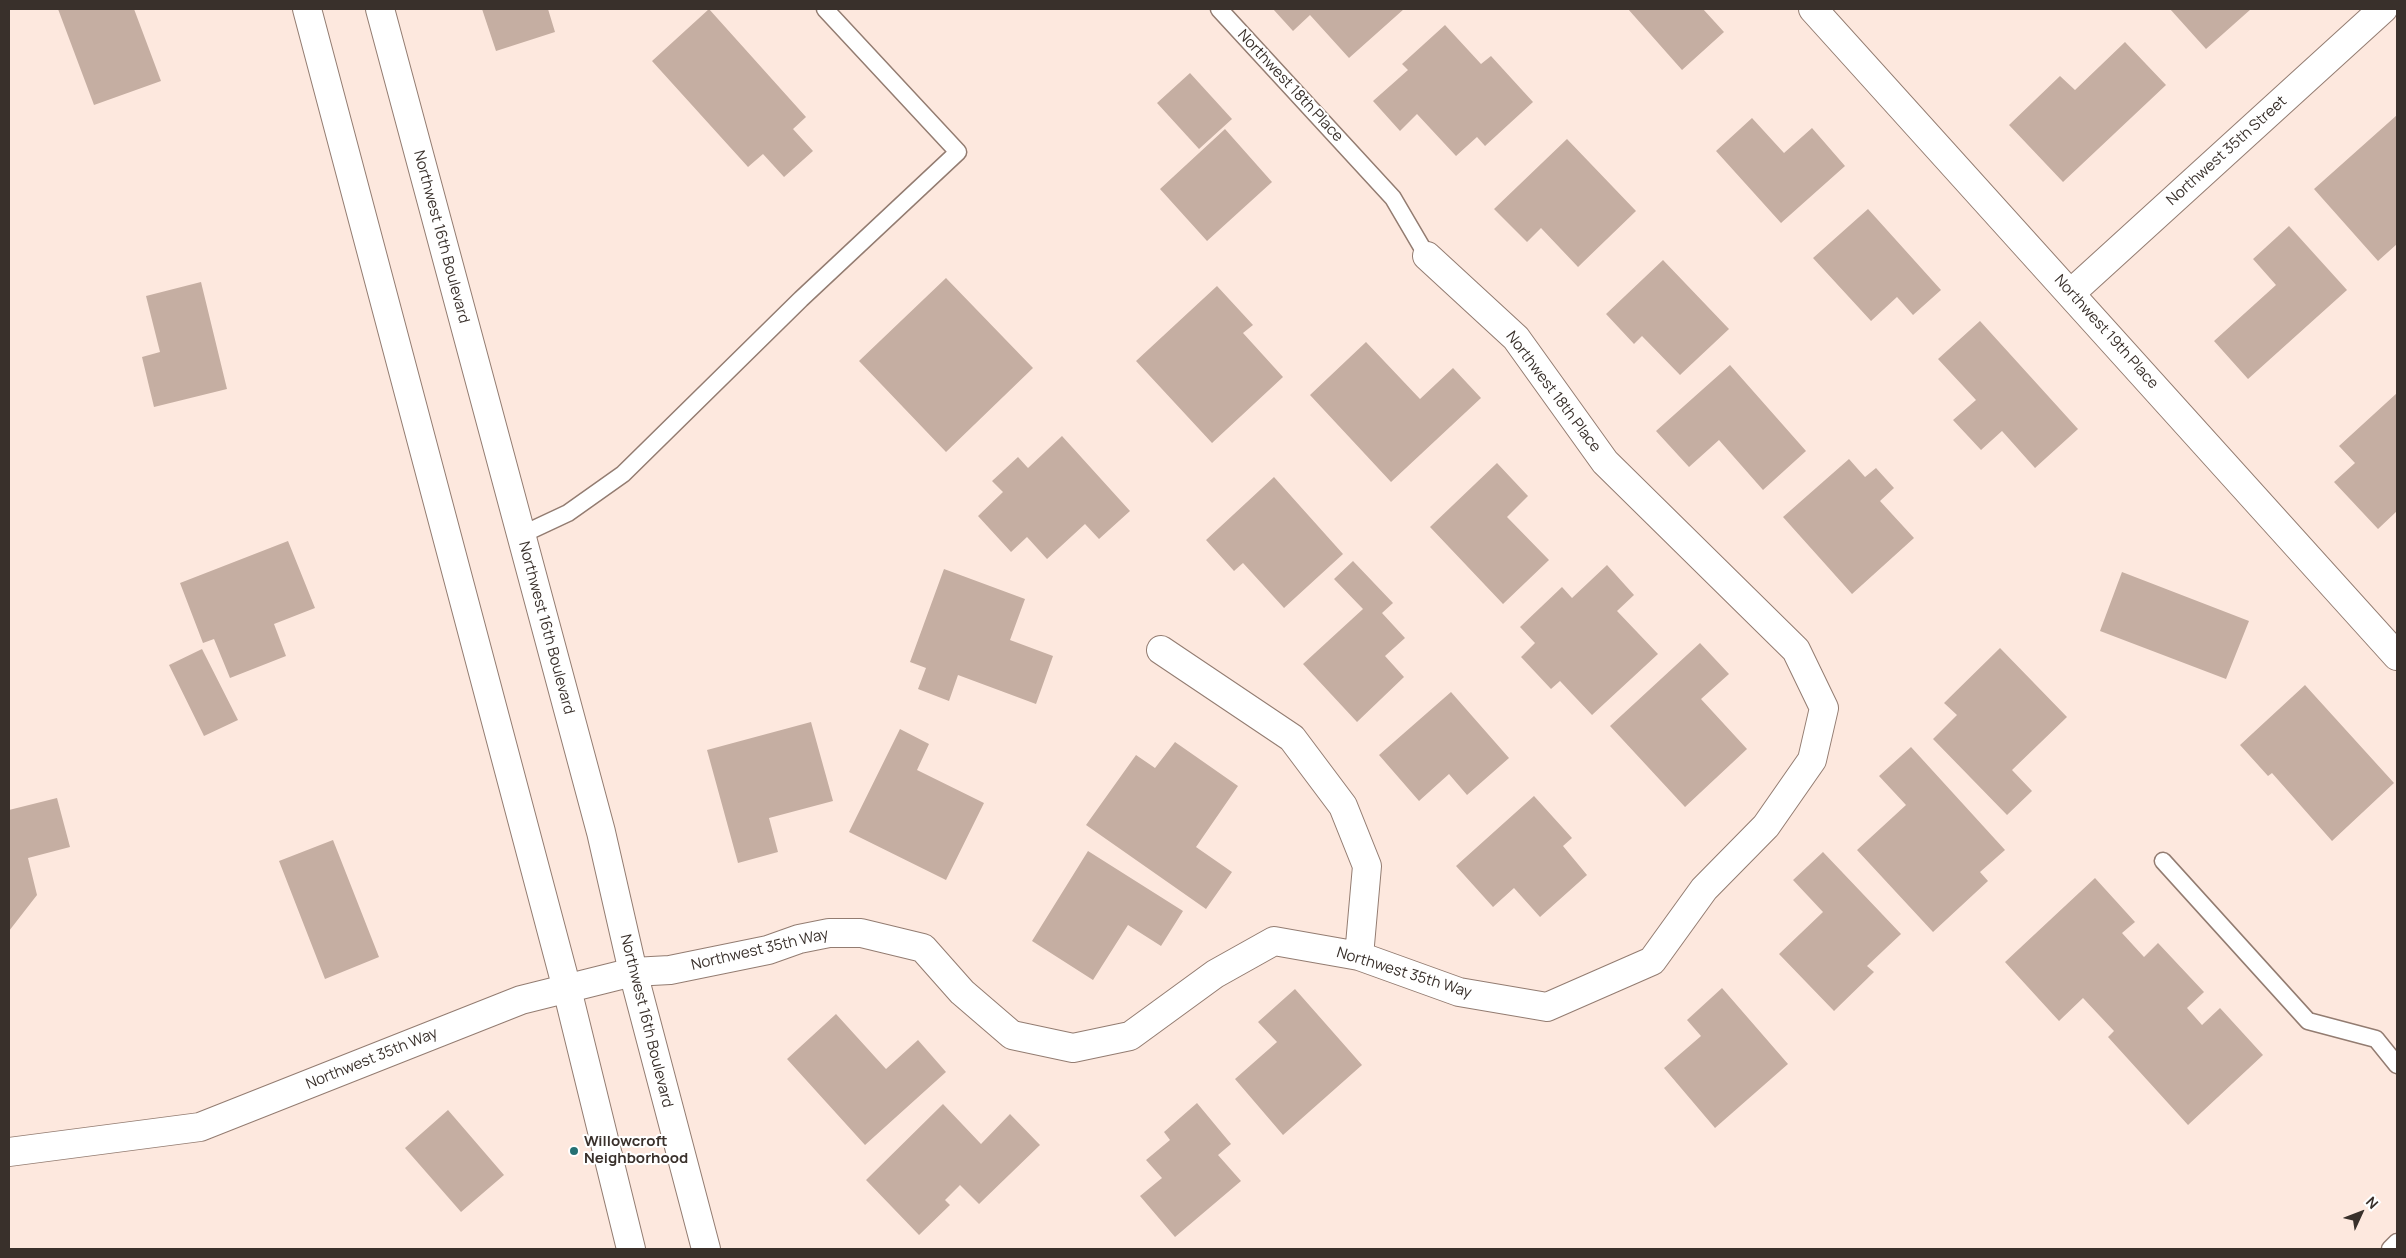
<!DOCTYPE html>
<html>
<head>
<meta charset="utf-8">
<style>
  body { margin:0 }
  #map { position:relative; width:2406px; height:1258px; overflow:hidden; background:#fde8de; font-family:Manrope,sans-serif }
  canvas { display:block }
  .frame { position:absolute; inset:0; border:10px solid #39302b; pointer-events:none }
  .north { position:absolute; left:2336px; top:1188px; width:50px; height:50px; -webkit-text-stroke:4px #fff; paint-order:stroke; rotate:47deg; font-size:14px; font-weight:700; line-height:20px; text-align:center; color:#39302b }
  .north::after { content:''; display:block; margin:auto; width:18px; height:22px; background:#39302b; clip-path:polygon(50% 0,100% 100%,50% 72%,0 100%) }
</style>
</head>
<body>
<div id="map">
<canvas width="2406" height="1258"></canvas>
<div class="frame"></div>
<div class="north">N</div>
</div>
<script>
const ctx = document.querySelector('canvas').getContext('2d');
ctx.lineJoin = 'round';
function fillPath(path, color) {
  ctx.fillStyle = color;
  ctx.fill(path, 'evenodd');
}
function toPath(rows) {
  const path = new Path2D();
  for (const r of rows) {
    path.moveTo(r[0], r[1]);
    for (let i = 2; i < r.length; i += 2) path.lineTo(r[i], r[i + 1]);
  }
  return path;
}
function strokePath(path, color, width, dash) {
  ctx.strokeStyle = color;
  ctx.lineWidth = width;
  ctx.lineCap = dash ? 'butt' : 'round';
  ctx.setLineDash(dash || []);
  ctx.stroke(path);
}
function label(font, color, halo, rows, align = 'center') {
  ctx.font = font + ' Manrope,sans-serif';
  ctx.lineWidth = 4;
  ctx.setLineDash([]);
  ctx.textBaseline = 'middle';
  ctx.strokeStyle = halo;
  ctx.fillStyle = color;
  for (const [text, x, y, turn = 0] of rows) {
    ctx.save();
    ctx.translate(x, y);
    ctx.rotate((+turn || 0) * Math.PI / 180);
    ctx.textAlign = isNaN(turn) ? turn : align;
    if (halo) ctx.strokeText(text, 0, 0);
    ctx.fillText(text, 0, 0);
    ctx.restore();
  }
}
const building = toPath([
  [58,9,134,9,161,81,94,105],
  [482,9,548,9,555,32,496,51],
  [709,9,806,117,793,129,813,151,784,177,763,154,748,167,652,61],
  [1273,9,1404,9,1349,58,1310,15,1293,31],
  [1628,9,1703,9,1724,32,1682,70],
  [2170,9,2251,9,2206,49],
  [1445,25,1481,64,1491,56,1533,102,1485,146,1477,137,1456,156,1417,114,1400,131,1373,101,1408,70,1402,64],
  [2125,42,2166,85,2063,182,2009,125,2060,76,2075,90],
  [1190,73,1232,119,1199,149,1157,103],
  [2397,115,2397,244,2378,261,2314,189],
  [1752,118,1784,153,1812,128,1845,166,1781,223,1716,151],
  [1225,129,1272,182,1207,241,1160,189],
  [1567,139,1636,211,1578,267,1541,228,1527,242,1494,209],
  [1868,209,1941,290,1913,315,1897,297,1871,321,1813,258],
  [2289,226,2347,290,2248,379,2214,341,2276,285,2253,259],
  [1663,260,1729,329,1680,375,1642,336,1634,344,1606,314],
  [946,278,1033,368,946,452,859,361],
  [201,282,227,389,154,407,142,357,160,352,146,296],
  [1217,286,1253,325,1243,333,1283,377,1212,443,1136,361],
  [1980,321,2078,429,2035,468,2002,431,1981,450,1953,420,1976,400,1938,359],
  [1366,342,1420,399,1453,368,1481,398,1391,482,1310,395],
  [1730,365,1806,451,1763,490,1719,440,1689,467,1656,431],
  [2397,393,2397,511,2378,529,2334,482,2355,463,2339,446],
  [1062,436,1130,511,1099,539,1085,524,1047,559,1027,537,1011,552,978,516,1003,492,992,481,1018,457,1028,468],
  [1849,459,1865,477,1876,468,1894,488,1880,501,1914,538,1852,594,1783,517],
  [1497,463,1528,496,1507,517,1549,560,1503,604,1430,527],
  [1274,477,1343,554,1284,608,1243,563,1234,571,1206,540],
  [288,541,315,608,274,624,286,656,230,678,214,639,203,643,180,583],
  [1353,561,1393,603,1382,613,1405,638,1385,656,1404,677,1357,722,1303,664,1363,609,1334,579],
  [1607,565,1634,595,1617,611,1658,654,1592,715,1560,681,1551,689,1521,657,1535,643,1520,627,1562,587,1572,598],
  [944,569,1025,599,1010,640,1053,656,1036,704,958,675,949,701,918,689,926,668,910,662],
  [2122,572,2249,621,2226,679,2100,631],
  [1700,643,1729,674,1701,699,1747,749,1685,807,1610,726],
  [2000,648,2067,717,2012,770,2032,791,2007,815,1933,739,1957,715,1944,703],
  [202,649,238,720,204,736,169,665],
  [2305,685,2394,783,2332,841,2272,773,2268,776,2240,745],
  [1451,692,1509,758,1467,795,1449,774,1419,801,1379,755],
  [811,722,833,801,769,818,778,852,738,863,707,750],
  [900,729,929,744,917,770,984,803,946,880,849,832],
  [1175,742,1238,786,1196,847,1232,872,1206,909,1086,825,1136,755,1155,768],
  [1911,747,2005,850,1980,872,1988,881,1933,932,1857,850,1906,805,1879,776],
  [1534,796,1572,838,1563,846,1587,875,1540,917,1514,888,1493,907,1456,866],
  [57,798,70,847,28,858,37,895,9,931,9,810],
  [333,840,379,957,325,979,279,861],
  [1088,851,1183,911,1161,946,1128,925,1093,980,1032,941],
  [1823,852,1901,934,1867,966,1874,972,1834,1011,1779,954,1823,912,1793,880],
  [2095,878,2135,922,2122,933,2144,957,2158,943,2204,992,2187,1008,2202,1025,2220,1008,2263,1055,2188,1125,2108,1037,2114,1031,2083,998,2059,1021,2005,962],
  [1722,988,1788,1064,1715,1128,1664,1068,1701,1036,1687,1020],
  [1295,989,1362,1065,1283,1135,1235,1079,1277,1042,1258,1022],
  [836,1014,886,1069,918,1040,946,1072,865,1145,787,1059],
  [1197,1103,1231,1144,1218,1155,1241,1181,1175,1237,1140,1196,1162,1178,1146,1160,1170,1140,1164,1132],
  [943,1104,981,1144,1010,1114,1040,1145,979,1204,960,1185,945,1200,950,1205,919,1235,866,1180],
  [448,1110,504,1175,461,1212,405,1148]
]);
const service = toPath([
  [1219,9,1393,198,1427,256],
  [521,535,568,513,623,474,801,299,958,152,825,9],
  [2163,861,2308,1021,2376,1039,2397,1065],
  [2390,1249,2397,1242]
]);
const minor = toPath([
  [1813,9,2397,656],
  [2071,293,2383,9],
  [1161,650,1292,738,1343,806,1367,866,1359,956],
  [9,1152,200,1127,521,1000,633,972,670,970,768,950,799,939,829,933,861,933,923,948,962,992,1012,1035,1073,1048,1130,1036,1215,974,1274,941,1359,956,1459,992,1547,1007,1652,961,1704,889,1766,826,1812,760,1824,708,1796,650,1605,462,1516,338,1427,256]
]);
const secondary = toPath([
  [307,9,567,989,631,1249],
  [380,9,601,832,633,972,706,1249]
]);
const markers = [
  [574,1151,5,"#257073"]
];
const streetNames = [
  ["Northwest 18th Place",1290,86,47],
  ["Northwest 35th Street",2227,151,-42],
  ["Northwest 16th Boulevard",441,237,75],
  ["Northwest 19th Place",2106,332,48],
  ["Northwest 18th Place",1553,392,53],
  ["Northwest 16th Boulevard",546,628,75],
  ["Northwest 35th Way",760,950,-13],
  ["Northwest 35th Way",1404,973,17],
  ["Northwest 16th Boulevard",646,1021,76],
  ["Northwest 35th Way",372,1059,-22]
];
const poiNames = [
  ["Willowcroft",584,1142],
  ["Neighborhood",584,1159]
];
fillPath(building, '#c5aea2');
strokePath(service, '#937c71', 19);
strokePath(minor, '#937c71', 30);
strokePath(secondary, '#937c71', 30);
strokePath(service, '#fff', 16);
strokePath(minor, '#fff', 28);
strokePath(secondary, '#fff', 28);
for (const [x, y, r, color] of markers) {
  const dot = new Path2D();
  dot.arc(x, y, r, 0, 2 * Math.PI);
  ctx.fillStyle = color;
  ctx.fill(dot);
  strokePath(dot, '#fff', 2);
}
label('15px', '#39302b', '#fff', streetNames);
label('bold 15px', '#39302b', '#fff', poiNames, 'left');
</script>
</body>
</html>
